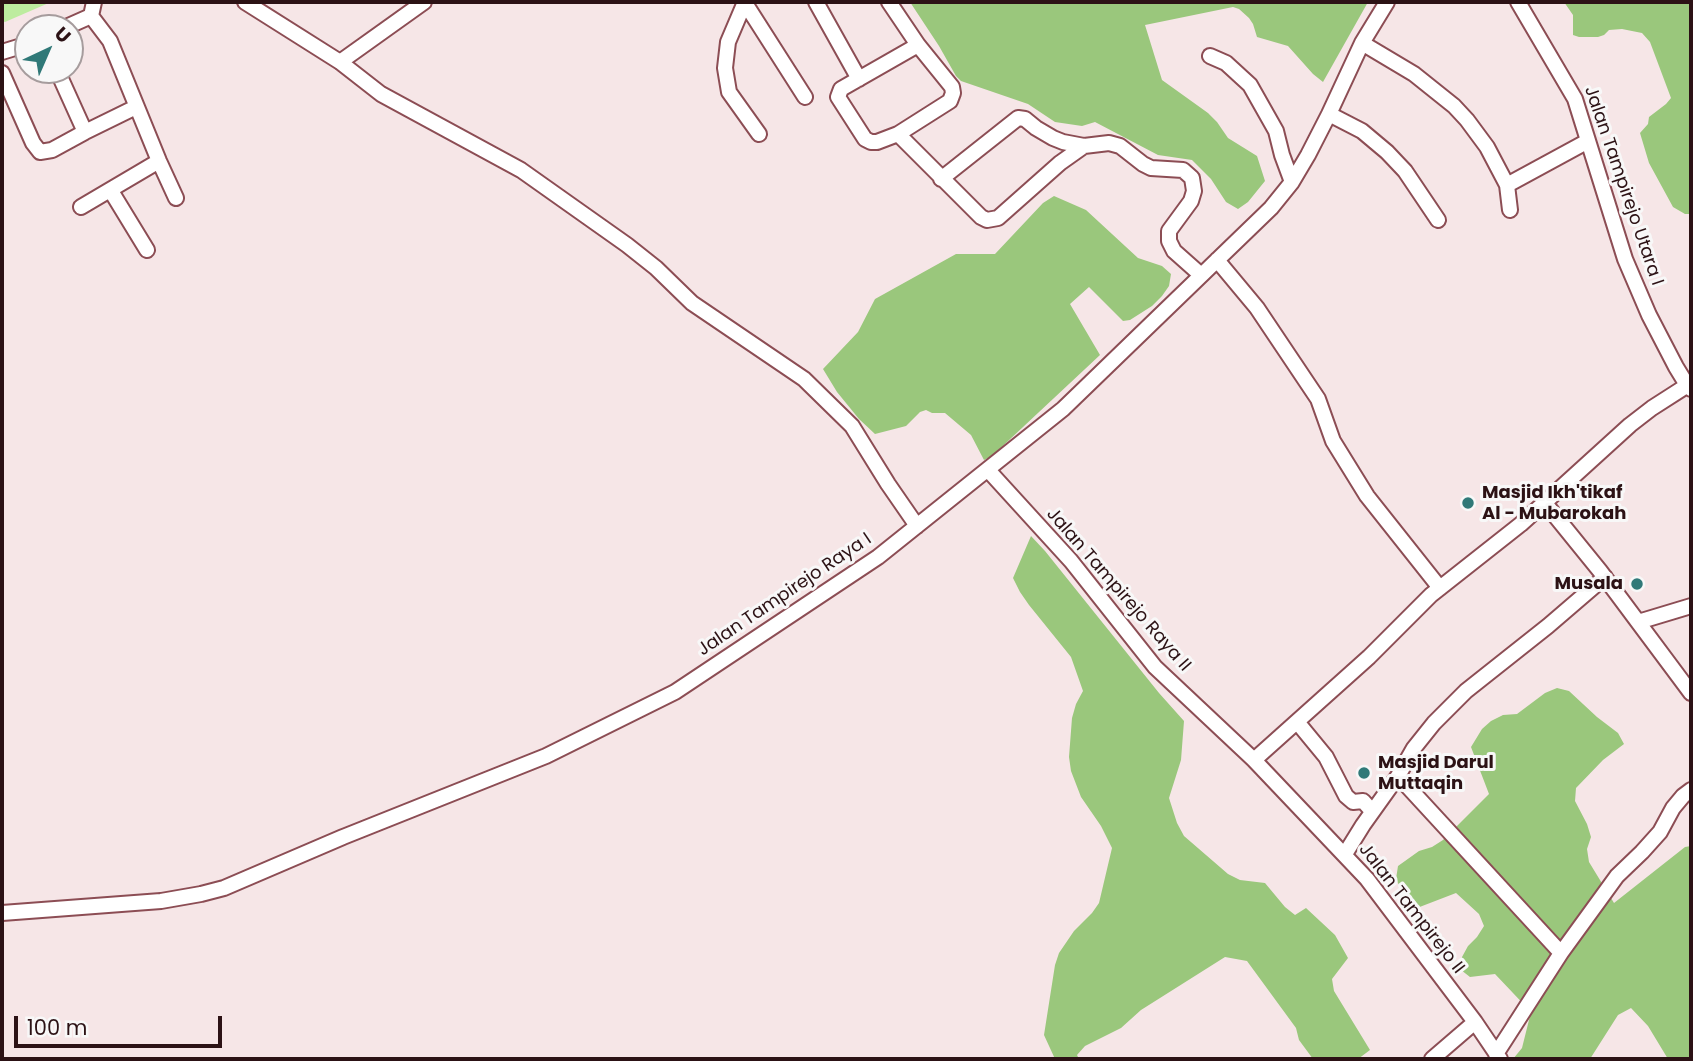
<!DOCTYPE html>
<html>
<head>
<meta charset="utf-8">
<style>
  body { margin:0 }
  #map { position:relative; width:1693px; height:1061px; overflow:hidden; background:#f6e6e7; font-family:Poppins,sans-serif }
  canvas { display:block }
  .frame { position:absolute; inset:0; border:4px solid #2c1215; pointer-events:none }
  .north { position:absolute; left:14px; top:14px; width:70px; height:70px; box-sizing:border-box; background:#f8f8f8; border:2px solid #a69c9d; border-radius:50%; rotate:44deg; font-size:19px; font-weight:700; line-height:28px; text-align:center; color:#2c1215 }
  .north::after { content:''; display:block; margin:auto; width:24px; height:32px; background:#307978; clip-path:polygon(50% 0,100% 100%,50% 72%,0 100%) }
  .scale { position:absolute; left:14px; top:1016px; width:208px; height:32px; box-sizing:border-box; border:4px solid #2c1215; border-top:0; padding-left:9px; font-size:21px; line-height:24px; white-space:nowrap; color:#2c1215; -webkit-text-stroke:5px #f8f8f8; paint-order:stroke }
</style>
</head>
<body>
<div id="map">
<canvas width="1693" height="1061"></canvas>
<div class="frame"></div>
<div class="north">U</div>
<div class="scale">100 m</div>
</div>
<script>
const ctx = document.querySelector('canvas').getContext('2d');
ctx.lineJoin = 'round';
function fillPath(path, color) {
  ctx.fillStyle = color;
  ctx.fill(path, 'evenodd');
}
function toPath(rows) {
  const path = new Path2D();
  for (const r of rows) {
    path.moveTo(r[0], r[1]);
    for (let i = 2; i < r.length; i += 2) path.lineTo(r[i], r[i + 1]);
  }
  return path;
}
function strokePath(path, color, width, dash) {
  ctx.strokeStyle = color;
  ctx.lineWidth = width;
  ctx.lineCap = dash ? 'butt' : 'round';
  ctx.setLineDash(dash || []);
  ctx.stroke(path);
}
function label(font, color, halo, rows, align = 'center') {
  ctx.font = font + ' Poppins,sans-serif';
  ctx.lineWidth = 6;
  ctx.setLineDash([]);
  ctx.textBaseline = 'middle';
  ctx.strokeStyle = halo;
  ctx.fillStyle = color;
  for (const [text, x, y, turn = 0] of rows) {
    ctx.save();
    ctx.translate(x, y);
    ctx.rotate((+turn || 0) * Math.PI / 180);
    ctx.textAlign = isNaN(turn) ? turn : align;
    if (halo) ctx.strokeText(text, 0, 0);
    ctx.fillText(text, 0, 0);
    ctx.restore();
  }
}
const green = toPath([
  [2,2,51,2,5,22,2,21]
]);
const forest = toPath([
  [910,2,1368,2,1323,82,1313,74,1288,46,1257,37,1253,24,1249,18,1239,9,1233,7,1145,25,1162,80,1208,113,1217,122,1228,138,1257,156,1265,181,1248,202,1238,209,1226,202,1211,179,1192,160,1158,155,1095,122,1082,126,1055,122,1028,104,961,81,956,76,939,46],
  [1564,2,1691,2,1691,214,1685,214,1673,207,1649,163,1640,133,1648,124,1649,117,1666,104,1671,98,1650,42,1642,33,1622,29,1609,30,1604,35,1598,37,1579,37,1573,35,1573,15],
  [1054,196,1086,210,1138,258,1162,266,1171,274,1169,286,1162,296,1152,306,1130,320,1123,321,1089,287,1070,304,1100,355,992,456,984,460,971,435,945,413,932,413,926,410,920,412,906,426,875,434,859,419,837,392,823,369,858,332,875,299,956,254,995,254,1043,203],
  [1031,536,1045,551,1159,693,1184,721,1181,760,1169,798,1177,823,1184,836,1228,874,1240,880,1265,883,1285,907,1295,915,1306,908,1335,935,1348,958,1332,979,1334,991,1370,1050,1358,1059,1313,1059,1299,1040,1296,1028,1247,961,1225,957,1141,1010,1121,1028,1085,1046,1077,1055,1079,1059,1055,1059,1044,1035,1055,965,1059,953,1074,931,1092,913,1099,903,1112,848,1101,826,1081,797,1071,771,1069,757,1072,718,1076,704,1083,691,1071,657,1029,605,1020,592,1013,578],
  [1557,688,1569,691,1597,717,1618,733,1624,744,1603,760,1576,788,1575,801,1587,824,1591,837,1587,849,1589,862,1614,903,1685,847,1691,846,1691,1059,1668,1059,1648,1026,1631,1008,1618,1015,1590,1059,1513,1059,1522,1048,1531,1012,1495,974,1470,977,1461,970,1462,957,1468,946,1477,937,1484,926,1479,914,1456,893,1417,908,1402,891,1396,879,1398,866,1419,851,1432,847,1443,840,1489,794,1471,747,1482,729,1491,721,1503,715,1517,714,1545,693]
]);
const minor = toPath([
  [94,2,91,16,110,41,159,161,176,198],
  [245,2,340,62,381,94,521,170,627,245,656,268,692,303,804,379,852,426,888,484,917,526],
  [745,2,728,42,725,68,729,92,759,134],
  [816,2,859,79],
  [889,2,918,45,952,87,953,93,950,101,898,134],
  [1518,2,1575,99,1625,259,1649,315,1676,367,1687,385,1691,389],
  [745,3,805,97],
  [64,28,91,16],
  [1362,43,1414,74,1454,106,1467,120,1487,147,1507,185,1510,210],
  [918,45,841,89,838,97,865,139,871,142,877,142,898,134,981,217,987,220,998,218,1060,163,1084,146],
  [2,52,28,44],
  [1210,56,1226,63,1250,85,1276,131,1282,155,1292,182],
  [340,62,424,2],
  [57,70,85,132],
  [2,73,33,143,40,152,52,150,85,132,136,107],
  [1329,114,1362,131,1387,152,1405,171,1438,220],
  [941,179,1018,118,1025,119,1036,128,1053,138,1063,142,1084,146,1109,143,1120,146,1143,164,1151,168,1183,170,1192,178,1194,191,1191,201,1169,231,1169,241,1174,251,1201,275],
  [1507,185,1588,141],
  [111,191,147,250],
  [81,207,159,161],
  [1217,260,1257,308,1318,399,1333,441,1367,496,1440,588],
  [988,470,1071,561,1155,667,1254,760,1367,879,1475,1022,1500,1059],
  [1544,502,1600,571,1691,693],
  [1638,622,1691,606],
  [1298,723,1326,757,1346,796,1353,802,1363,801,1372,811],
  [1254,760,1369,657,1431,595,1521,524,1630,425,1652,408,1691,383],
  [1398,776,1561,953],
  [1345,854,1363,825,1398,776,1414,748,1434,723,1466,691,1548,626,1605,577],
  [2,913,161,901,201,894,224,888,343,837,546,756,675,692,878,557,1063,409,1271,208,1292,182,1308,155,1329,114,1362,43,1387,2],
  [1496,1054,1561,953,1617,876,1642,852,1660,832,1673,808,1683,796,1691,790],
  [1432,1059,1475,1022]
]);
const markers = [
  [1468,503,7,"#307978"],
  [1637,584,7,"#307978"],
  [1364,773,7,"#307978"]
];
const streetNames = [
  ["Jalan Tampirejo Utara I",1623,186,71],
  ["Jalan Tampirejo Raya II",1118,590,49],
  ["Jalan Tampirejo Raya I",785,595,-34],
  ["Jalan Tampirejo II",1411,909,52]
];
const poiNames = [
  ["Masjid Ikh'tikaf",1482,493],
  ["Al - Mubarokah",1482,514],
  ["Musala",1623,584,"right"],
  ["Masjid Darul",1378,763],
  ["Muttaqin",1378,784]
];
fillPath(green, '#bdec9f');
fillPath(forest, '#9ac77c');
strokePath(minor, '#8c4d54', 18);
strokePath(minor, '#fff', 14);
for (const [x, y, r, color] of markers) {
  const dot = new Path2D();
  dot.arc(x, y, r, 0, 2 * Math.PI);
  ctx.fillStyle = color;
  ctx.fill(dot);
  strokePath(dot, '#f8f8f8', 2.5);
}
label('18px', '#2c1215', '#f8f8f8', streetNames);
label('bold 18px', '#2c1215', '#f8f8f8', poiNames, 'left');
</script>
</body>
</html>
